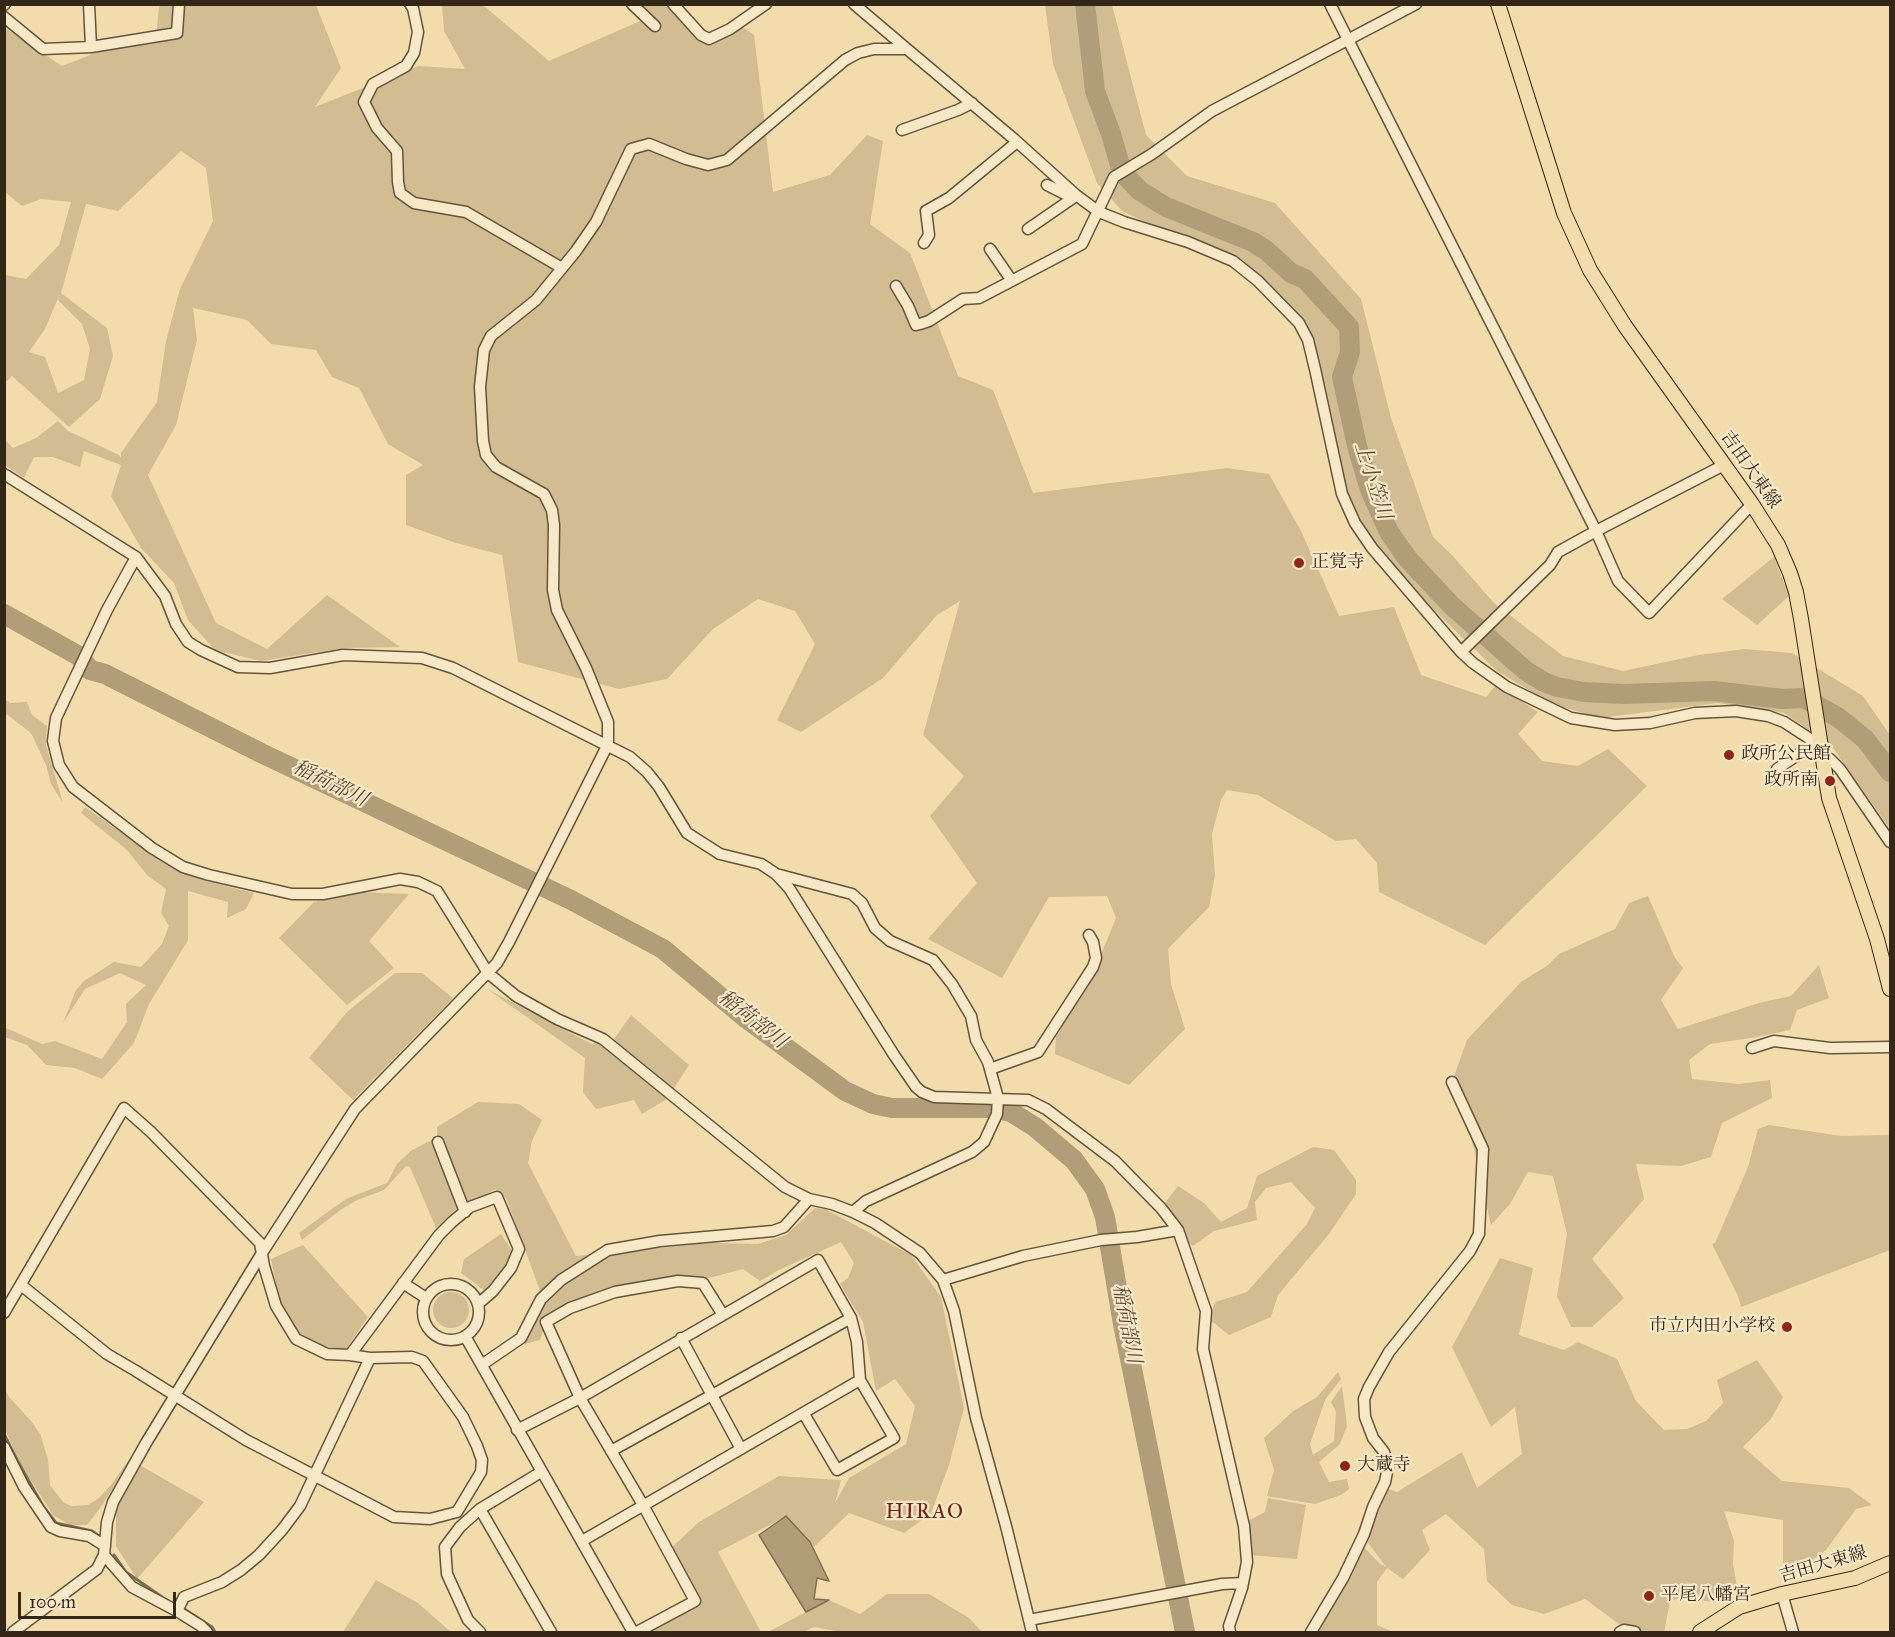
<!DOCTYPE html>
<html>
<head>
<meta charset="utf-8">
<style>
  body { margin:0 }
  #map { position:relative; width:1895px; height:1637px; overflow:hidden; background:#f2dcab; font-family:"IM FELL Great Primer",serif }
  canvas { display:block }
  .frame { position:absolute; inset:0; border:6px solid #342717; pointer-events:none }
  .scale { position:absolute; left:18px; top:1592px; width:158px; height:27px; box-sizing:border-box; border:3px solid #342717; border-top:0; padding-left:8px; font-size:18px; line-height:21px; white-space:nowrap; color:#342717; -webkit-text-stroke:4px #f7e8c8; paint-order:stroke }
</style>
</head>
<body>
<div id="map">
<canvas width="1895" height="1637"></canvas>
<div class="frame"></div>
<div class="scale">100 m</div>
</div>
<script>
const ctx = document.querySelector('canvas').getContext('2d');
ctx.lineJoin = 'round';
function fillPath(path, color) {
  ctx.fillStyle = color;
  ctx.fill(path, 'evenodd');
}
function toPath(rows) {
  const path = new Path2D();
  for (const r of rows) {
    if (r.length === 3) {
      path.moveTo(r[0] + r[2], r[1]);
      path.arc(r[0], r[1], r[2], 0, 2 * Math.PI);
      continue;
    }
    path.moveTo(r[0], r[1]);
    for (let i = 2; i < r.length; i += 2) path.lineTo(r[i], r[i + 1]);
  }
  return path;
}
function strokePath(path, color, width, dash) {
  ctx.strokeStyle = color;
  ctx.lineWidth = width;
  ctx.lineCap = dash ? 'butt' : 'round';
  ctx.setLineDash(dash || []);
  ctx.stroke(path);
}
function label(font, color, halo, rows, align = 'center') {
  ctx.font = font + ' "IM FELL Great Primer","Noto Serif JP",serif';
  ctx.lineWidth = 4.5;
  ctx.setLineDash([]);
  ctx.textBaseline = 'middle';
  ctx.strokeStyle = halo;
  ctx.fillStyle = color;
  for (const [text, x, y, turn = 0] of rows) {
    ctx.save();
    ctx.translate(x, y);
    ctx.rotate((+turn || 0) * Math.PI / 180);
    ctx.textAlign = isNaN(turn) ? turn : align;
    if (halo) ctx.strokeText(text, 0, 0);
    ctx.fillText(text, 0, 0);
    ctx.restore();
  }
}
const green = toPath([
  [159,5,316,5,341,68,315,107,418,66,465,69,444,31,442,5,483,5,549,61,647,18,639,5,677,5,690,30,705,43,721,40,741,26,754,35,773,192,830,175,867,135,883,141,870,224,910,253,958,376,993,390,1033,493,1227,468,1269,474,1302,533,1339,616,1394,607,1421,675,1486,697,1496,685,1538,712,1518,734,1542,761,1578,766,1608,749,1647,786,1485,945,1379,892,1377,863,1356,839,1336,841,1258,795,1227,790,1221,800,1212,834,1215,875,1209,907,1168,949,1171,984,1185,1029,1129,1085,1055,1054,1056,1037,1090,981,1116,918,1107,896,1049,897,1002,978,928,939,977,883,930,816,964,776,923,735,960,601,937,615,883,678,801,732,777,720,815,644,795,611,758,599,713,629,667,679,619,689,518,662,502,555,456,543,406,525,406,475,423,465,388,444,359,388,332,377,316,350,271,344,247,320,193,308,197,340,176,425,148,475,216,623,267,649,327,595,400,647,345,648,261,661,215,650,188,620,174,583,141,548,111,496,121,465,84,451,80,467,53,457,34,457,24,478,5,465,4,439,13,448,36,438,58,421,68,431,119,455,121,458,121,453,157,402,166,341,180,289,213,221,206,168,181,151,118,211,86,204,61,293,107,328,113,356,100,399,69,427,12,376,5,383,5,275,26,279,59,245,71,202,41,199,22,206,5,192,5,28,62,66,157,29],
  [59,296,58,300,82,324,90,349,84,380,58,393,45,357,29,352,45,329],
  [1045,5,1112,5,1146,135,1187,176,1275,203,1361,299,1391,418,1433,537,1451,554,1494,603,1563,656,1623,671,1699,655,1744,649,1792,653,1863,696,1890,735,1890,829,1831,745,1784,713,1718,703,1600,718,1552,704,1497,671,1377,555,1355,523,1333,454,1307,329,1242,268,1122,211,1097,183,1053,64],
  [1774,557,1789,596,1757,625,1722,599],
  [5,699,10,703,27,702,32,715,47,726,46,745,63,803,51,784,46,765,31,733,5,713],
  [85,807,164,863,205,881,254,893,246,909,227,918,228,902,188,891,188,940,149,1004,134,1043,102,1079,75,1068,46,1065,27,1045,5,1037,4,1027,42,1044,55,1041,102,1059,127,1022,126,1004,146,985,120,973,85,989,63,1023,76,990,84,981,114,962,141,967,162,944,169,926,161,913,166,889,147,875,127,850,81,813],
  [355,892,409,894,369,941,394,968,347,1005,279,938,314,902],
  [1648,896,1675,958,1683,968,1661,1000,1678,1029,1759,1003,1791,996,1819,965,1829,998,1797,1010,1790,1030,1757,1037,1710,1044,1689,1060,1692,1079,1739,1084,1770,1080,1772,1098,1722,1123,1711,1157,1681,1166,1636,1164,1644,1199,1592,1259,1624,1298,1592,1327,1571,1327,1557,1296,1567,1234,1553,1176,1528,1172,1510,1204,1491,1225,1463,1101,1452,1082,1467,1040,1521,982,1548,965,1559,954,1615,929,1629,903],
  [395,973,422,973,453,998,353,1100,309,1058,347,1012],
  [487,989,592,1044,614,1039,631,1015,689,1065,667,1099,642,1114,634,1100,596,1109,583,1092,585,1058],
  [478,1102,519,1104,542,1120,532,1141,528,1163,576,1256,712,1243,758,1244,786,1235,815,1208,825,1209,911,1255,941,1297,964,1408,949,1465,931,1513,904,1533,849,1513,814,1547,785,1517,718,1552,761,1632,637,1632,701,1600,668,1551,699,1522,779,1476,841,1480,835,1503,849,1478,906,1444,915,1406,895,1379,876,1391,863,1322,840,1284,848,1278,854,1263,841,1242,779,1270,760,1281,743,1269,709,1278,686,1277,575,1306,546,1322,540,1340,506,1349,542,1296,506,1198,496,1189,463,1207,458,1207,436,1228,410,1167,406,1166,384,1190,355,1201,339,1211,302,1240,299,1233,333,1208,348,1198,387,1183,397,1164,412,1150,434,1139,438,1149,437,1127],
  [1769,1125,1841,1136,1889,1135,1890,1138,1890,1250,1741,1307,1738,1296,1712,1244,1715,1243,1748,1167,1758,1129],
  [1313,1147,1334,1150,1356,1180,1356,1194,1329,1234,1278,1295,1271,1317,1229,1335,1209,1319,1215,1302,1247,1292,1307,1224,1315,1208,1291,1182,1266,1188,1255,1202,1257,1220,1214,1231,1193,1246,1180,1235,1161,1208,1178,1186,1204,1203,1221,1222,1247,1208,1257,1176],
  [501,1234,514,1254,485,1291,461,1273,464,1259],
  [303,1245,368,1317,346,1349,322,1346,297,1332,279,1300,271,1259],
  [1500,1258,1533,1268,1519,1335,1564,1350,1578,1342,1617,1359,1636,1401,1664,1430,1687,1429,1706,1421,1723,1403,1717,1380,1757,1360,1783,1397,1771,1419,1743,1447,1782,1481,1849,1488,1872,1505,1856,1509,1826,1550,1783,1582,1783,1520,1724,1511,1734,1541,1733,1564,1738,1592,1717,1603,1683,1597,1670,1601,1664,1632,1621,1632,1619,1624,1585,1599,1544,1614,1512,1605,1487,1581,1484,1549,1446,1514,1422,1530,1430,1550,1403,1579,1387,1568,1377,1582,1377,1625,1393,1632,1319,1632,1360,1543,1380,1564,1386,1567,1363,1536,1383,1487,1397,1492,1462,1452,1477,1488,1522,1454,1515,1407,1491,1427,1452,1347],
  [451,1310,18],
  [1338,1372,1341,1379,1325,1400,1310,1444,1313,1455,1334,1441,1336,1412,1331,1402,1342,1386,1347,1426,1340,1444,1319,1462,1329,1482,1347,1479,1349,1489,1341,1495,1315,1504,1267,1496,1274,1470,1264,1438,1292,1412,1317,1397],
  [4,1388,9,1397,32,1422,41,1436,48,1460,50,1485,63,1502,71,1506,88,1505,99,1498,111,1485,149,1431,101,1507,87,1525,70,1525,53,1515,18,1460,5,1429],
  [138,1464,204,1502,137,1579,116,1546,116,1509],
  [1268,1498,1306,1505,1297,1559,1250,1555,1246,1522,1265,1512],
  [376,1580,418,1603,451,1632,343,1632],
  [887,1594,929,1594,969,1618,982,1632,840,1632,814,1627,804,1632,768,1632,829,1600,860,1614],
  [1185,1597,1193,1632,1177,1632,1173,1612]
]);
const water = toPath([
  [786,1516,810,1542,829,1581,817,1578,814,1599,829,1600,806,1612,759,1535,786,1516]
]);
const stream = toPath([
  [4,1434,17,1460,43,1506,56,1523,92,1531,99,1536],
  [114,1555,126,1572,162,1597],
  [181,1607,212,1627,215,1632]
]);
const river = toPath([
  [1085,4,1095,91,1111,134,1122,172,1140,191,1166,207,1253,242,1267,251,1291,273,1305,279,1349,327,1350,352,1342,377,1357,446,1370,490,1389,532,1407,558,1452,606,1526,671,1544,682,1557,687,1584,692,1624,694,1714,691,1782,699,1804,698,1839,718,1865,739,1890,772],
  [4,614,79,656,90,670,105,674,261,753,571,900,663,949,747,1019,845,1091,873,1104,892,1108,992,1108,1011,1112,1035,1127,1074,1160,1095,1189,1105,1217,1123,1324,1185,1632]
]);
const minor = toPath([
  [89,4,91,47],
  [410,4,413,8,418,32,414,53,406,66,373,84,364,102,377,128,397,151,398,182,400,193,414,203,466,212,562,268],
  [632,4,655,26],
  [673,4,701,35,709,39,730,29,766,4],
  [854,4,907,49],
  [1330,4,1596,531,1618,581,1649,613,1752,504],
  [4,5,5,4],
  [4,17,43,49,91,47,177,33,179,4],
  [902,130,958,110,972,103],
  [1047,185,1073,198],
  [1028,229,1073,198],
  [924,243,929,235,926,211,949,198,1017,142],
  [990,249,1012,281],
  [896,286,908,306,916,325,920,324,929,321,963,299,979,298,1082,244,1114,177,1152,154,1212,111,1416,4],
  [4,474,136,557,165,596,176,624,188,642,201,650,238,667,270,668,343,655,422,658,453,668,630,757,647,772,659,787,687,833,720,854,761,864,776,874,789,888,894,1055,916,1087,922,1092,934,1097,1028,1100,1046,1109,1115,1161,1161,1208,1178,1230,1206,1311,1203,1349,1244,1526,1247,1562,1242,1588,1229,1626,1230,1632],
  [136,557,107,610,56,718,53,741,59,765,73,787,152,848,183,867,209,875,292,894,323,894,400,879,418,882,437,891,488,973,516,996,557,1019,603,1039,785,1187,809,1199,832,1204,853,1212,875,1223,920,1253,943,1280,954,1311,976,1418,1006,1526,1032,1632],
  [1461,652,1550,565,1558,552,1596,531,1724,465],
  [1822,757,1830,759,1840,769,1890,842],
  [1777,769,1815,743],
  [776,874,852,894,862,903,875,928,890,941,933,960,952,984,971,1016,976,1040,988,1062,998,1098,997,1114,984,1142,972,1152,866,1201,853,1212],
  [1752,1048,1774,1041,1830,1048,1890,1047],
  [990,1069,1038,1052,1093,967,1096,958,1093,942,1089,935],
  [438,1142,465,1212],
  [943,1280,1023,1256,1101,1240,1137,1237,1178,1230],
  [403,1283,426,1298],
  [451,1312,28],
  [4,1313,124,1108,151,1132,260,1243,264,1266,276,1306,296,1339,327,1354,350,1355,370,1358,412,1357,423,1361,463,1417,477,1446,482,1460,481,1472,457,1512,430,1519,394,1517,246,1440,136,1371,107,1354,21,1285],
  [465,1336,633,1632],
  [681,1338,741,1449],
  [350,1355,439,1235,452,1222,470,1207,497,1197,519,1249,511,1268,493,1291,478,1304],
  [483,1364,521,1338,541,1299,561,1280,608,1250,660,1241,773,1231,784,1227,809,1199],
  [517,1430,580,1398,818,1260,851,1318,857,1342,860,1380,894,1438,837,1470,804,1414],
  [4,1447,24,1487,51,1527,60,1531,89,1536,105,1546],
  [611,1451,851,1318],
  [480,1509,551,1632],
  [582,1541,860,1380],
  [104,1555,132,1587,177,1611,201,1626,207,1632],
  [1782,1594,1793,1632],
  [177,1611,184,1597,222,1582,241,1570,259,1555,282,1530,300,1506,370,1358],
  [1029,1620,1222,1584,1243,1583],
  [13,1632,97,1569,104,1555,107,1522,113,1502,146,1443,262,1253,355,1109,497,963,509,942,608,744,608,722,586,668,557,610,553,590,554,525,552,510,544,494,496,467,486,455,483,441,480,387,484,350,491,336,536,300,576,251,596,222,631,149,649,144,686,159,708,165,727,160,845,60,858,53,874,49,907,49,1014,139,1076,195,1099,212,1124,222,1188,242,1233,261,1258,281,1299,323,1308,340,1315,369,1342,494,1355,523,1372,548,1461,652,1473,663,1507,687,1571,718,1615,725,1650,723,1695,713,1736,711,1768,716,1784,722,1821,746],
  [480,1632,468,1620,447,1574,445,1547,460,1527,480,1509,541,1472],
  [637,1632,695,1601,643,1505,580,1398,546,1322,570,1308,615,1292,678,1281,703,1283,723,1315],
  [1311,1632,1343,1578,1364,1534,1373,1507,1385,1482,1388,1467,1384,1452,1373,1438,1365,1417,1364,1399,1369,1387,1389,1352,1470,1251,1479,1234,1483,1149,1452,1082],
  [1620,1632,1624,1630,1635,1632]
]);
const major = toPath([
  [1498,4,1564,213,1590,270,1625,326,1752,504,1778,545,1790,573,1796,592,1801,619,1829,798,1877,939,1890,989],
  [1700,1632,1739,1607,1782,1594,1855,1578,1890,1563]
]);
const markers = [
  [1299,563,6,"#8f2418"],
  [1729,755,6,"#8f2418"],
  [1830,781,6,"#8f2418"],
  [1787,1327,6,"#8f2418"],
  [1345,1466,6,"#8f2418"],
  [1649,1596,6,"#8f2418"]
];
const streetNames = [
  ["吉田大東線",1750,470,55],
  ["吉田大東線",1823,1565,-16]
];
const poiNames = [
  ["正覚寺",1311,563],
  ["政所公民館",1741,755],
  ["政所南",1818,781,"right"],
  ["市立内田小学校",1775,1327,"right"],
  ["大蔵寺",1357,1466],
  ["平尾八幡宮",1661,1596]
];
const waterNames = [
  ["上小笠川",1372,481,72],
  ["稲荷部川",330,784,26],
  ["稲荷部川",752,1020,38],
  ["稲荷部川",1126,1324,79]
];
const quarterNames = [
  ["HIRAO",925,1513]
];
fillPath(green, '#d2bd92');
fillPath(water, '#b19e79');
strokePath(water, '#7f6e52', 1.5);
strokePath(stream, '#7f6e52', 3);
strokePath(river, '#b19e79', 20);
strokePath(minor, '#64543c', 13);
strokePath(major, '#342717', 16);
strokePath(minor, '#f7e8c8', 10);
strokePath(major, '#f2dcab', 14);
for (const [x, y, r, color] of markers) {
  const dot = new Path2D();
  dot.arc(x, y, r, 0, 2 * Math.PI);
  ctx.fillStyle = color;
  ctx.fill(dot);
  strokePath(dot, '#f7e8c8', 2);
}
label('18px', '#342717', '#f7e8c8', streetNames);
label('18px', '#342717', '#f7e8c8', poiNames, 'left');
label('italic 20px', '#5a4b34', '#f7e8c8', waterNames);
ctx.letterSpacing = '1.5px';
label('21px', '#7a1f14', '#f7e8c8', quarterNames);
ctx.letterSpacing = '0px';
</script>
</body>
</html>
